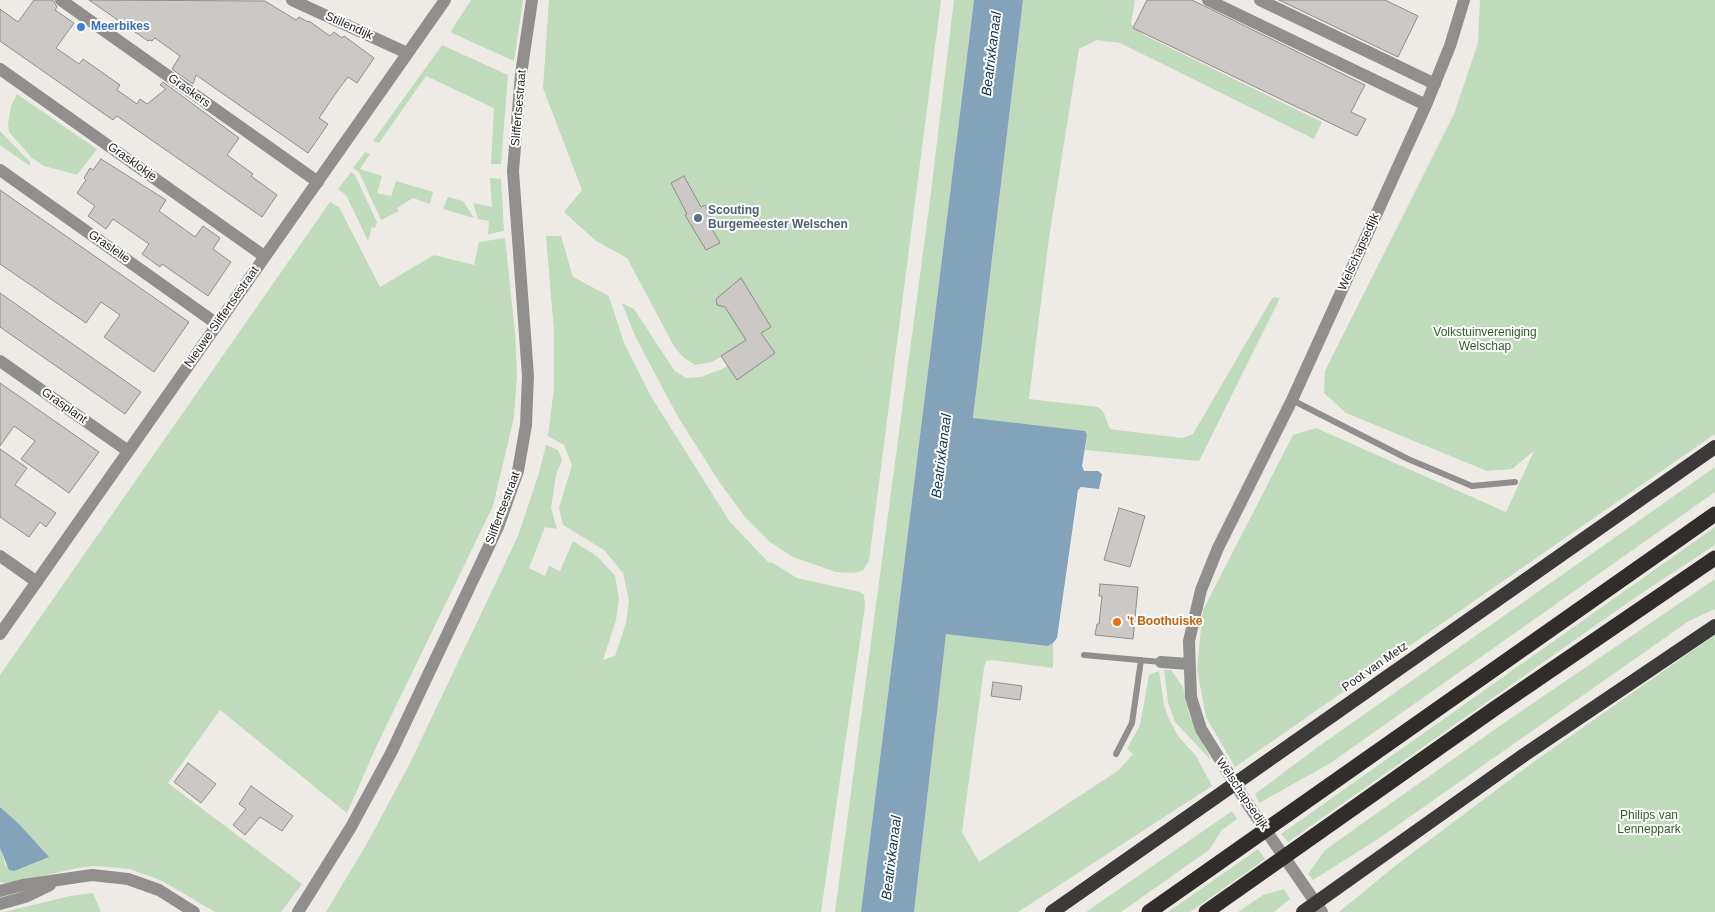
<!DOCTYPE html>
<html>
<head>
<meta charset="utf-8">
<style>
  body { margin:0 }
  canvas { display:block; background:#eeebe7 }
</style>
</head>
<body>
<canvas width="1715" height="912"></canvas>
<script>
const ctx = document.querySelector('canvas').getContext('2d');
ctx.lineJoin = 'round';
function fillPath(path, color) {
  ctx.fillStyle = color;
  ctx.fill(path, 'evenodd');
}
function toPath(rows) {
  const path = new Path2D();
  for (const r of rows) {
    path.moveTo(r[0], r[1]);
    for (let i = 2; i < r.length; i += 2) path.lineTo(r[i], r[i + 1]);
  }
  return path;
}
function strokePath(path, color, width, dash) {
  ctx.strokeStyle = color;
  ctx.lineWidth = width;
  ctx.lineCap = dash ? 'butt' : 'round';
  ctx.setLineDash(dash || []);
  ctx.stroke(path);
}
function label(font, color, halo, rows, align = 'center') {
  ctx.font = font + ' Helvetica,sans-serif';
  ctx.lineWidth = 4;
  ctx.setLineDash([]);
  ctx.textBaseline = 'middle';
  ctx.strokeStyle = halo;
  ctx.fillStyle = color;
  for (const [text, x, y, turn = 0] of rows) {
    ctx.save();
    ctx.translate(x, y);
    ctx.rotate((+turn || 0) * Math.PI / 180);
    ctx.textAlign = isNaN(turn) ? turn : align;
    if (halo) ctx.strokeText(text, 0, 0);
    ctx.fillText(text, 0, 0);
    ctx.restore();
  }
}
const green = toPath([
  [471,0,523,0,514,61,452,33,451,31],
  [549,0,941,0,869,561,863,570,854,573,836,572,793,557,770,542,745,517,720,483,678,417,635,336,622,303,634,309,674,370,686,378,701,377,722,369,755,350,748,341,712,362,695,365,684,358,675,348,627,258,596,241,564,212,582,190,543,88],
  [954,0,974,0,861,912,835,912,930,200],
  [1023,0,1135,0,1131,24,1144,35,1322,122,1314,139,1120,43,1097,40,1079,49,1049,238,1029,399,1098,407,1103,411,1110,429,1182,438,1193,434,1271,300,1274,297,1280,298,1199,461,1085,450,1087,435,973,419],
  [1480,0,1715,0,1715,434,1235,767,1206,717,1197,669,1203,610,1293,435,1316,428,1506,512,1534,451,1512,469,1487,471,1346,413,1324,393,1325,371,1454,114,1478,43],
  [442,45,508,75,501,164,491,164,494,108,426,76,379,143,373,141],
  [17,94,97,149,77,175,44,166,32,158,9,132,8,123,11,106],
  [0,131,30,162,30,166,0,145],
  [365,152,370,154,360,169,382,176,377,193,391,196,396,181,433,192,430,204,413,198,397,208,399,211,381,220,359,172,353,168],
  [351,172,355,175,377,222,375,228,372,227,368,241,346,195,338,189],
  [490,178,501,179,504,231,488,234,489,221,478,219,473,203,492,207],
  [448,197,463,201,474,218,443,209],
  [330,202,339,207,380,287,434,255,474,265,479,242,505,238,515,332,517,376,514,417,493,506,377,745,347,813,220,710,168,783,302,884,281,912,215,912,162,881,130,869,94,866,78,868,7,884,0,882,0,848,6,866,48,857,19,824,0,807,0,675],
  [546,236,561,236,573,277,609,296,624,343,652,398,730,522,768,562,773,563,797,578,860,592,864,595,865,606,821,912,326,912,369,840,410,763,518,536,539,473,546,445,558,450,562,460,556,475,551,508,557,529,545,527,529,568,545,576,549,566,560,571,573,541,598,557,615,576,619,599,616,620,603,660,615,656,626,623,629,601,623,573,604,550,563,525,559,508,572,465,564,445,548,436,554,388,554,332],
  [1715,467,1715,492,1329,764,1259,803,1255,794,1315,749],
  [1715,527,1715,545,1636,597,1288,842,1281,834],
  [1715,579,1715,609,1689,621,1378,839,1313,880,1308,874,1325,850,1504,723],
  [946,633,1048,646,1053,643,1053,668,992,660,986,661,984,668,962,832,979,862,1119,770,1133,754,1127,749,1140,725,1149,675,1159,671,1164,705,1169,719,1178,736,1196,756,1212,786,1018,912,914,912],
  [1715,635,1715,912,1339,912,1395,866,1532,763],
  [1164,670,1171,670,1183,687,1189,714,1211,760,1175,722,1168,702],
  [1232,811,1237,819,1222,830,1209,850,1121,912,1086,912],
  [1258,849,1265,859,1190,912,1168,912],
  [1284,889,1290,899,1274,912,1238,912,1263,895],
  [93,893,101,912,4,912,70,896]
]);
const water = toPath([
  [974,0,1023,0,973,418,1085,431,1087,435,1082,466,1084,471,1098,471,1102,474,1099,489,1081,487,1078,490,1057,638,1053,643,1048,646,946,634,914,912,861,912],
  [0,807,19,824,49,857,14,871,9,870,0,848]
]);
const building = toPath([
  [34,0,53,0,57,7,55,10,74,23,56,48,79,64,83,59,120,85,117,90,137,104,140,99,147,104,166,89,160,85,163,82,239,138,227,155,253,174,251,176,277,195,262,217,117,116,113,120,0,41,0,9,18,22,34,0],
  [89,0,265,1,296,20,299,17,308,22,309,21,330,36,334,32,342,38,344,36,374,58,357,83,348,77,338,90,319,118,328,124,308,153,196,75,193,84,172,69,180,56,155,38,152,41,149,40,148,41,89,0],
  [1147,0,1192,0,1365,85,1351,112,1366,119,1357,136,1133,28,1147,0],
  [1279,0,1385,0,1418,16,1398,57,1279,0],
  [101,159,166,200,159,211,195,237,203,226,220,238,213,249,231,262,208,296,162,264,160,267,142,254,149,244,113,219,106,229,88,216,95,206,77,193,86,180,84,178,90,168,93,170,101,159],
  [684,176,701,207,705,205,711,217,707,220,720,243,706,250,685,215,687,214,671,183,684,176],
  [0,190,189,322,154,372,104,337,120,315,101,302,86,323,0,264,0,190],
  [741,278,771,327,761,333,775,353,737,380,721,356,746,340,725,307,717,305,716,299,741,278],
  [0,293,141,392,125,414,0,327,0,293],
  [0,383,99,452,69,493,21,459,35,441,14,426,0,446,0,383],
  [0,449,27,468,15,485,56,513,46,527,40,522,29,537,0,517,0,449],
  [1119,508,1145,516,1130,567,1104,560,1119,508],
  [1100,584,1138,587,1133,639,1095,635,1097,624,1099,624,1102,596,1099,596,1100,584],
  [993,682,1022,686,1020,700,991,696,993,682],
  [188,763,216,784,201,803,174,782,188,763],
  [251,786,293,816,282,831,260,817,245,835,233,825,246,809,239,804,251,786]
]);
const service = toPath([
  [1292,400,1408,459,1472,486,1515,482],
  [1084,655,1161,662],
  [1116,754,1132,723,1141,660]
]);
const minor = toPath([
  [61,0,318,182],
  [292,0,407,53],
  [1208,0,1426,105],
  [1260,0,1435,84],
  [0,69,264,256],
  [0,170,217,324],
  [0,361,128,451],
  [0,556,37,582],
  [1161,662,1189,664],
  [0,891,23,885,92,875,128,879,159,890,194,912],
  [0,904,25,897,50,885],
  [298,912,351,827,391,753,498,527,518,471,526,425,528,376,513,171,521,74,532,0],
  [1322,912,1247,803,1201,729,1191,697,1189,641,1201,590,1218,548,1292,400,1426,105,1450,46,1464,0]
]);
const tertiary = toPath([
  [0,634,445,0]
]);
const trunk = toPath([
  [1052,912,1715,447],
  [1303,912,1524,755,1715,626]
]);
const motorway = toPath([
  [1149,912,1715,514],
  [1206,912,1494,709,1715,558]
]);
const markers = [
  [81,27,5,"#3f7fe0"],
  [698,218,5,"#5c6f8a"],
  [1117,622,5,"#e8710a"]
];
const streetNames = [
  ["Stillendijk",349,26,24],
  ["Graskers",189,91,35],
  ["Sliffertsestraat",519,108,-85],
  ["Grasklokje",132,162,35],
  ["Graslelie",109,247,35],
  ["Welschapsedijk",1359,252,-66],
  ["Nieuwe Sliffertsestraat",222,317,-55],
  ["Grasplant",64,406,35],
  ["Sliffertsestraat",503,508,-69],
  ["Poot van Metz",1375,667,-35],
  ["Welschapsedijk",1242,794,56]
];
const shopNames = [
  ["Meerbikes",91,27]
];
const serviceNames = [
  ["Scouting",708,211],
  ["Burgemeester Welschen",708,225]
];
const parkNames = [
  ["Volkstuinvereniging",1485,333],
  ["Welschap",1485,347],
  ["Philips van",1649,816],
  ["Lenneppark",1649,830]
];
const foodNames = [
  ["'t Boothuiske",1127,622]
];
const waterNames = [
  ["Beatrixkanaal",992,54,-83],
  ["Beatrixkanaal",942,456,-83],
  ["Beatrixkanaal",892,858,-83]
];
fillPath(green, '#c0dabc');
fillPath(water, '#83a3bb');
fillPath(building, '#ccc8c5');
strokePath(building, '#918e8a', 1);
strokePath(service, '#918f8e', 6);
strokePath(minor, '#918f8e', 12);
strokePath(tertiary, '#918f8e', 12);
strokePath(trunk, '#3c3a38', 14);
strokePath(motorway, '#302d2b', 15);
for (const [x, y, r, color] of markers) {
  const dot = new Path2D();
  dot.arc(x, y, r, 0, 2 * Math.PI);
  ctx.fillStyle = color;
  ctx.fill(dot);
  strokePath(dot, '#fff', 2);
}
label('12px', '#201f1e', '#fff', streetNames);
label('bold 12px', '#366cbe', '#fff', shopNames, 'left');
label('bold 12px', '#4e5e75', '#fff', serviceNames, 'left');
label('12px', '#33592e', '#fff', parkNames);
label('bold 12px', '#c56008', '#fff', foodNames, 'left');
label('italic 14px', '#09334d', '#fff', waterNames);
</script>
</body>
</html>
